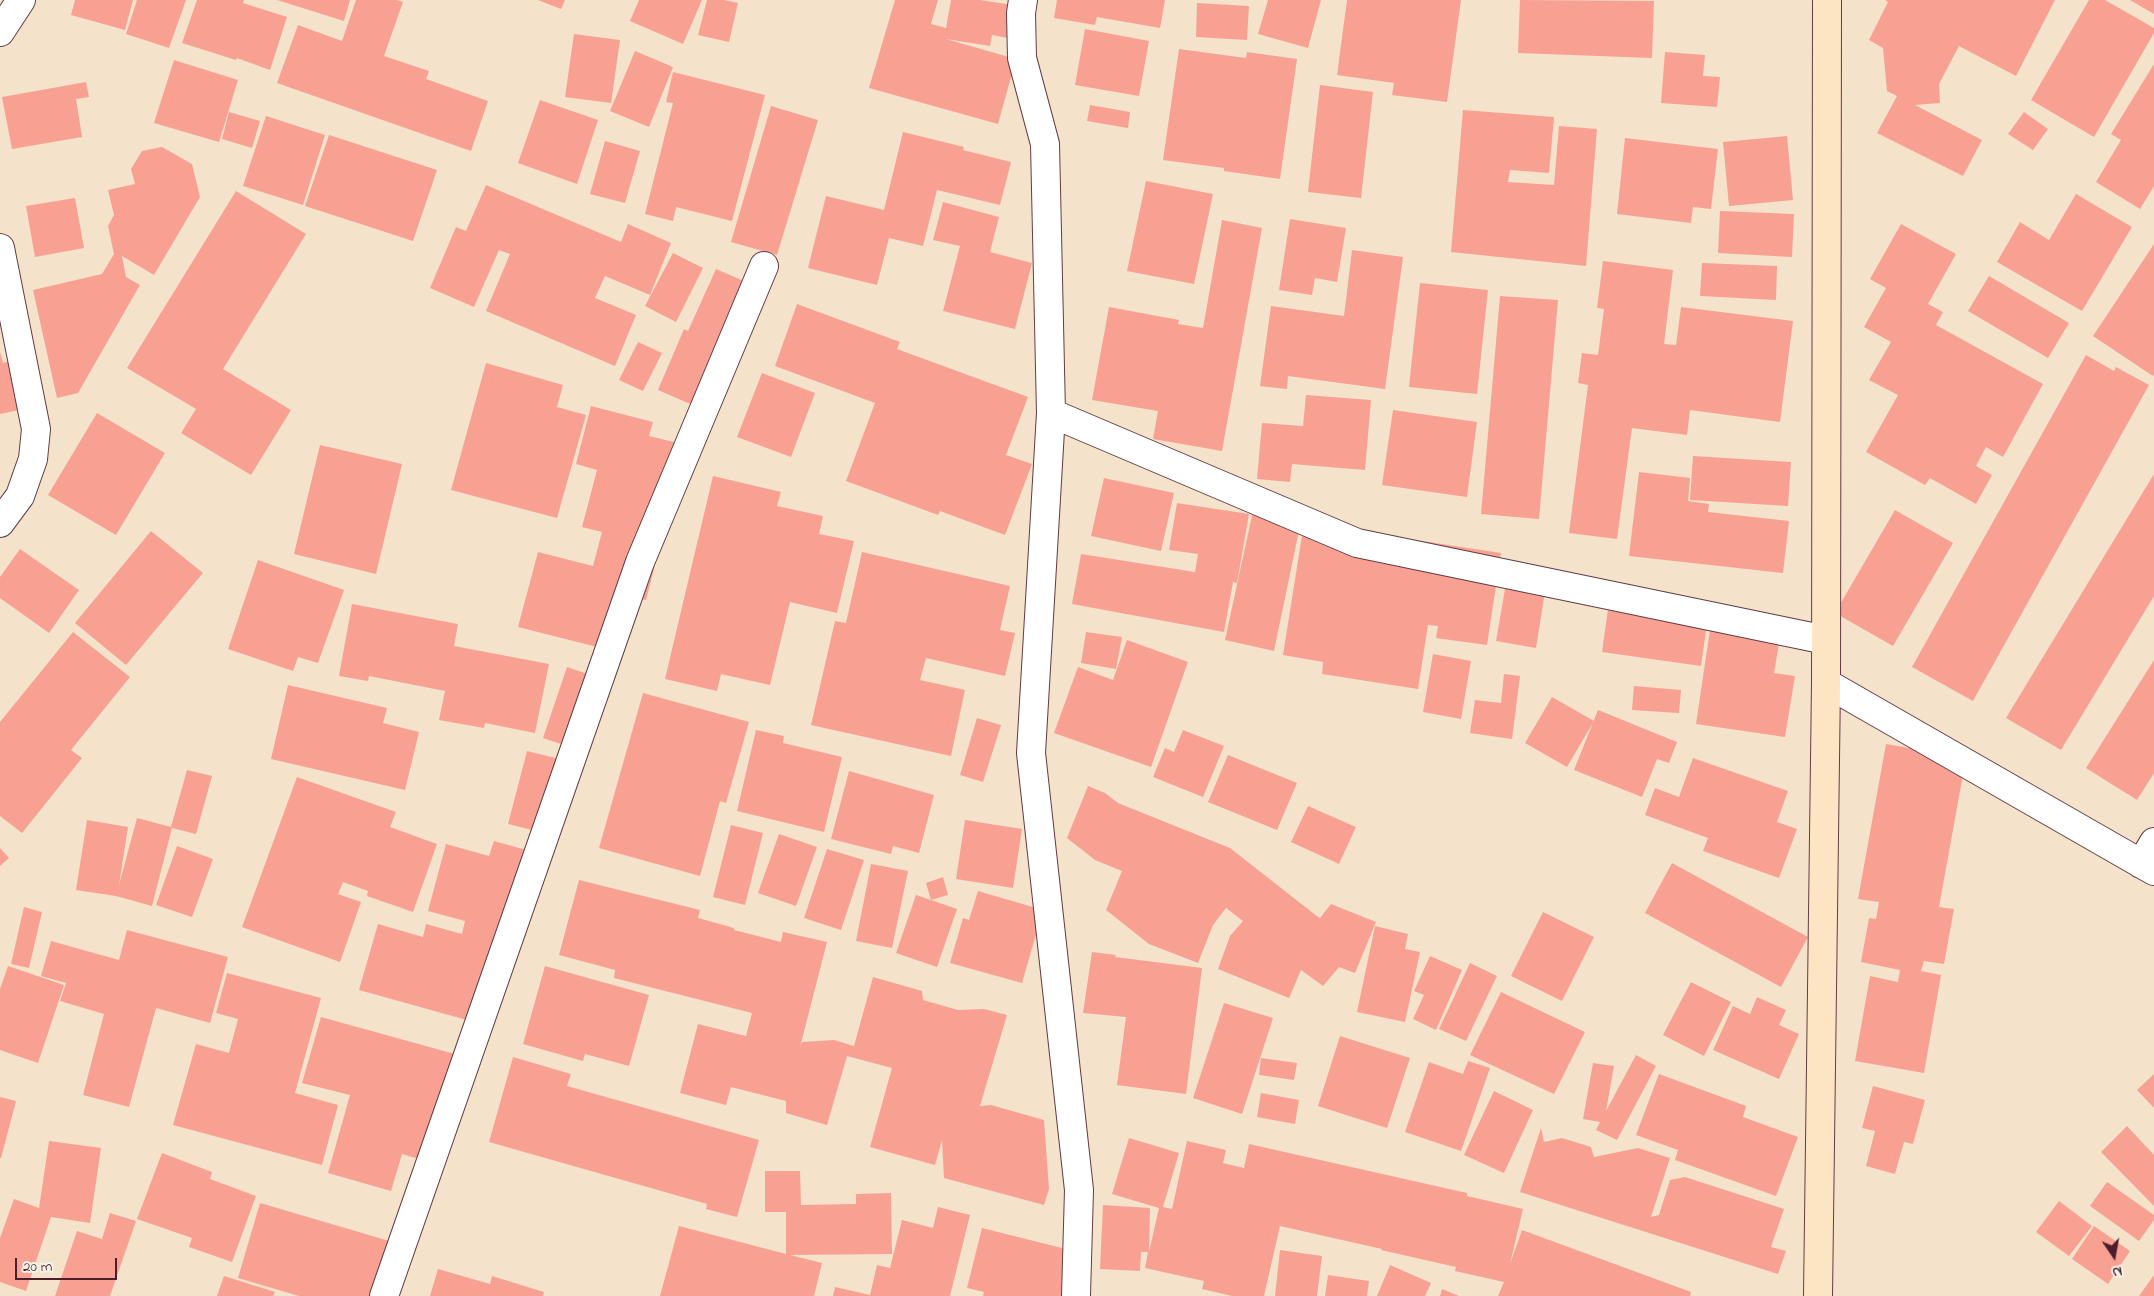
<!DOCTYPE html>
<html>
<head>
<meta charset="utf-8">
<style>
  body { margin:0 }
  #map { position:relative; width:2154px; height:1296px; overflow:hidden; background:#f4e2cb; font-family:"Indie Flower",sans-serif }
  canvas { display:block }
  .north { position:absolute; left:2089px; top:1231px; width:50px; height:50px; -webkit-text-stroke:4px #f7f3e8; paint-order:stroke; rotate:168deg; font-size:14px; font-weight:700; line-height:20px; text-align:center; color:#4a1f2b }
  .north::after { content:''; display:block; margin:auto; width:18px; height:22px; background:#4a1f2b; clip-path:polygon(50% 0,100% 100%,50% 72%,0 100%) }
  .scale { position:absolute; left:15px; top:1258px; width:102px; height:22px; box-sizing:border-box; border:2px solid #4a1f2b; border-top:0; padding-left:6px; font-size:15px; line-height:18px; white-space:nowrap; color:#4a1f2b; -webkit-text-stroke:4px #f7f3e8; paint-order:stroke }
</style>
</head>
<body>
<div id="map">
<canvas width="2154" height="1296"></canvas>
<div class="north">N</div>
<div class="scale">20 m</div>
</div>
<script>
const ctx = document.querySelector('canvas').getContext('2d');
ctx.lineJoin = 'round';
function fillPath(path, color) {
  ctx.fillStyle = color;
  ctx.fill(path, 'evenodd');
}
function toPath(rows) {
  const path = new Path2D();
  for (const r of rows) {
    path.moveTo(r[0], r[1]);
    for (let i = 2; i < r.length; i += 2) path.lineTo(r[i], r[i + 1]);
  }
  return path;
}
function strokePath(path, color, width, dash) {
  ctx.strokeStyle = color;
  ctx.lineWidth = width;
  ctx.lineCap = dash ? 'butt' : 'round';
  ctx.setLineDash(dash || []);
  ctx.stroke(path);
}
const building = toPath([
  [75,0,133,0,125,30,71,15],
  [137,0,186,0,169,48,126,34],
  [197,0,244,0,243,3,287,17,270,70,237,58,236,60,182,43],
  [277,0,350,0,344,21],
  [356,0,397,0,403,2,384,56,429,71,426,79,488,101,471,151,277,83,298,25,342,41],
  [538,0,565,0,561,9],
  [639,0,702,0,683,44,630,21],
  [707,0,724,0,738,3,729,42,698,35],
  [895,0,938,0,931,24,946,28,951,0,980,0,1013,5,1008,38,992,35,990,46,946,39,1016,59,998,124,869,88],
  [1057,0,1165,0,1160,28,1097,17,1095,25,1054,18],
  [1268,0,1321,0,1308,48,1258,34],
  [1347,0,1461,0,1447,102,1392,95,1394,83,1337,75],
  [1520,0,1654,1,1652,58,1518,53],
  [1885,0,2055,0,2016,76,1959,46,1939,84,1940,103,1915,105,1982,140,1963,176,1877,133,1897,96,1887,91,1883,48,1869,40,1888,2],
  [2089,0,2105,0,2154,28,2154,33,2094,137,2031,100],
  [2130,0,2154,0,2154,14],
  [1197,3,1249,6,1247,40,1196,37],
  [1085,29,1149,41,1139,96,1075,85],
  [574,34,620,40,611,103,565,97],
  [1179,49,1246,58,1247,52,1297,59,1280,179,1224,171,1224,168,1163,160],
  [635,51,673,67,649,127,610,111],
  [1665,52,1705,55,1703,76,1720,77,1717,107,1661,103],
  [174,60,238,80,219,142,154,123],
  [2154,64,2154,186,2140,209,2096,182,2121,140,2111,134],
  [673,72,765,95,732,221,676,207,673,221,645,214,673,103,666,102],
  [86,82,89,97,76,99,82,137,12,149,2,97],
  [1320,85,1373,92,1361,198,1308,192],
  [540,100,598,120,577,184,518,163],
  [1090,105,1130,112,1128,128,1087,121],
  [771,106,818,120,777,255,731,242],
  [1463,110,1554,117,1549,173,1510,170,1508,182,1554,185,1559,126,1597,129,1586,266,1451,252],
  [229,112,260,121,252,148,222,139],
  [2024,112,2048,129,2033,150,2008,134],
  [266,116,325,135,303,205,243,186],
  [903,132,964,147,963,150,1011,162,1000,205,937,190,923,246,889,238,877,285,808,268,826,196,884,210],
  [329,135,437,170,413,241,305,206],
  [1787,136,1793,200,1729,206,1723,142],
  [1625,138,1718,149,1711,209,1693,207,1691,223,1617,214],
  [605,141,640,151,625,203,590,194],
  [162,147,192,164,200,197,154,275,122,256,126,277,140,285,78,393,57,398,33,290,102,274,114,254,108,226,114,215,108,190,135,184,131,169,142,151],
  [1146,181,1213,194,1194,284,1127,271],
  [486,185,621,242,628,224,671,243,650,295,605,276,595,298,636,315,615,366,486,311,510,254,499,250,474,307,430,288,456,227,466,231],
  [236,191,306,234,223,369,291,410,251,475,181,433,196,409,127,368],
  [2076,194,2132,227,2082,311,1997,262,2020,222,2049,240],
  [75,198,84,248,35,257,26,206],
  [943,202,999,217,990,252,1032,263,1015,329,943,311,960,246,933,240],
  [1720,211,1794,214,1792,257,1718,253],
  [1290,219,1346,228,1337,282,1315,278,1312,295,1279,290],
  [1222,220,1262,228,1222,451,1153,439,1158,411,1092,400,1109,307,1179,320,1178,324,1203,328],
  [1901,224,1956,254,1928,304,1943,312,1936,325,2043,384,2003,457,1986,447,1976,466,1992,475,1976,504,1930,478,1925,485,1866,452,1898,395,1869,380,1891,342,1864,327,1886,288,1870,279],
  [2154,244,2154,374,2153,376,2093,336],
  [1352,250,1403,257,1385,389,1288,376,1287,389,1260,386,1271,306,1344,316],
  [673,253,703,268,676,322,645,306],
  [1603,261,1673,270,1664,344,1676,345,1681,307,1793,321,1780,422,1690,410,1687,435,1632,428,1617,539,1569,533,1588,385,1578,383,1582,353,1598,355,1604,309,1597,308],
  [1702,263,1777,266,1776,300,1700,296],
  [716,269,765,290,711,413,658,390,684,329,688,331],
  [1989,276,2069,323,2048,358,1968,311],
  [1420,283,1488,290,1477,394,1409,387],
  [1500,296,1558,300,1539,519,1481,514],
  [797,304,900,342,897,349,1028,397,1006,455,1032,464,1005,535,940,511,938,515,846,481,875,403,775,366],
  [638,342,662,353,643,391,619,380],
  [0,352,3,363,14,360,24,409,0,414],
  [2086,355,2114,371,2116,367,2149,385,1973,701,1912,667],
  [486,363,563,385,557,407,586,415,557,518,451,490],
  [762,373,815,393,791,457,737,437],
  [1306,395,1371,400,1365,470,1292,464,1290,482,1257,479,1262,423,1303,426],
  [591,406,653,422,649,436,686,445,646,600,636,598,621,653,518,627,538,552,593,566,602,532,582,527,597,470,576,464],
  [1393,410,1477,422,1467,497,1382,485],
  [97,413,165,453,116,535,48,495],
  [320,445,402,464,376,574,294,554],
  [1693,456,1791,462,1788,506,1690,500],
  [1639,472,1690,478,1688,501,1709,504,1708,512,1789,521,1783,573,1629,556],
  [2154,474,2154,596,2061,750,2006,718],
  [713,476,781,492,777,506,823,516,819,534,854,541,837,613,790,602,770,685,721,674,717,691,665,679],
  [1104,478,1174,493,1161,551,1091,536],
  [1177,503,1249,514,1237,583,1233,582,1224,632,1072,604,1081,554,1195,572,1198,554,1169,550],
  [1895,510,1953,543,1893,646,1835,613],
  [1253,511,1301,521,1274,651,1225,640],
  [1304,523,1501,553,1487,645,1436,638,1438,626,1428,625,1418,689,1322,674,1323,662,1283,655],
  [151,531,203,573,126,665,75,623],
  [20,549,79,590,49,633,0,598,0,577],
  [862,552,1010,586,1000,630,1015,633,1005,676,926,658,920,680,965,690,951,756,811,725,835,621,846,623],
  [258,560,344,590,318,663,298,657,293,671,228,649],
  [1509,566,1548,573,1536,648,1496,641],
  [1611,588,1710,602,1701,666,1602,652],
  [352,604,458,624,454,646,549,664,535,733,485,723,484,728,439,720,445,691,369,676,368,681,339,676],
  [1782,626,1774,673,1795,676,1785,737,1696,724,1710,630,1733,634],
  [73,632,130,677,71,750,82,758,22,833,0,816,0,722],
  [1086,632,1122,637,1116,669,1081,663],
  [1127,640,1188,662,1151,767,1054,733,1078,667,1113,680],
  [1433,654,1471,661,1461,719,1423,712],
  [2154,660,2154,773,2137,800,2086,768],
  [567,667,605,680,582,751,543,738],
  [1504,674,1520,676,1512,739,1470,733,1475,700,1501,703],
  [288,685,387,708,383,723,419,732,405,790,271,759],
  [1634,686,1681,690,1679,713,1632,710],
  [643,693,749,722,726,803,720,801,700,876,599,848],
  [1552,697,1594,721,1567,767,1525,743],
  [1598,710,1677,742,1669,763,1657,759,1642,797,1574,770],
  [977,718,1001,725,983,782,960,775],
  [756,730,784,736,783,743,842,757,824,832,737,811],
  [1183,730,1224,746,1203,797,1153,777,1165,748,1174,752],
  [1886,744,1966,758,1939,907,1954,909,1944,964,1924,961,1921,971,1941,975,1924,1073,1855,1061,1870,976,1898,982,1900,970,1861,962,1869,918,1876,919,1879,902,1858,899],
  [527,751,576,763,557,836,508,824],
  [1228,755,1297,783,1277,830,1208,802],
  [1693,758,1788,791,1777,822,1797,829,1779,878,1703,851,1708,838,1645,815,1655,788,1679,797],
  [187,770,212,776,196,834,172,828,152,906,116,896,76,890,87,820,128,827,119,885,137,818,171,827],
  [849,771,934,795,919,853,893,846,891,854,831,839],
  [297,777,396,812,390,827,437,844,413,912,367,896,368,891,343,882,338,894,361,902,340,962,242,927],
  [1088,786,1105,793,1118,803,1230,848,1318,917,1320,918,1331,904,1376,922,1355,973,1339,967,1323,986,1301,970,1289,998,1218,969,1230,936,1243,921,1226,908,1213,925,1198,963,1149,944,1106,910,1122,871,1095,860,1067,838],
  [1308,806,1356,827,1339,864,1291,842],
  [965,820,1022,829,1013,888,956,879],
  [731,825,763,833,745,905,713,897],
  [779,834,817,847,796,906,758,893],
  [494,841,541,854,492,1027,359,990,378,924,423,937,426,924,462,934,465,921,428,911,446,844,489,856],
  [177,846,213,859,192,917,156,905],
  [0,848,9,858,0,866],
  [827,849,864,860,841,930,804,918],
  [1672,863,1808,937,1781,987,1645,913],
  [871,864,908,871,892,948,856,941],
  [943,877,948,895,931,900,957,909,937,967,896,953,916,895,931,900,926,883],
  [579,880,700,910,698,918,734,928,734,930,781,942,783,932,827,942,800,1047,802,1042,834,1040,854,1046,873,977,922,991,923,1000,958,1010,984,1009,1007,1015,980,1106,991,1105,1044,1120,1049,1189,1044,1205,944,1178,942,1140,935,1165,870,1147,892,1068,847,1056,827,1125,786,1113,786,1101,731,1087,726,1105,680,1093,698,1024,746,1036,752,1013,614,978,615,970,559,955],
  [978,891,1043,910,1022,983,950,963,963,918,969,920],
  [24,907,42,912,29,968,11,964],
  [1543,912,1594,937,1562,1001,1511,976],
  [1375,926,1408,934,1405,949,1420,952,1405,1022,1357,1012],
  [127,930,228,957,210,1023,156,1008,129,1107,83,1095,104,1014,60,1001,66,983,41,976,51,941,119,960],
  [1092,952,1116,955,1115,957,1202,968,1186,1094,1117,1085,1126,1017,1083,1013],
  [1430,956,1462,970,1436,1030,1413,1019,1424,995,1414,991],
  [1470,963,1497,976,1466,1041,1439,1029],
  [8,966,64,985,38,1063,0,1050,0,989],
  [545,966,649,995,629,1066,585,1054,583,1061,523,1044],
  [227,973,321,998,295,1093,338,1105,322,1165,173,1125,196,1044,229,1053,238,1019,216,1013],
  [1691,982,1731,1002,1704,1056,1663,1035],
  [1501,992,1585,1032,1554,1094,1470,1055],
  [1757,997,1786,1010,1779,1025,1799,1034,1779,1079,1713,1050,1733,1006,1750,1014],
  [1224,1003,1273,1018,1242,1114,1193,1098],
  [321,1017,462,1056,432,1163,402,1154,391,1191,328,1173,350,1095,302,1083],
  [1340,1036,1410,1058,1387,1128,1318,1106],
  [1636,1055,1656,1066,1617,1140,1596,1130,1600,1122,1583,1119,1593,1063,1614,1066,1606,1111],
  [513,1057,571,1074,567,1086,759,1140,737,1217,706,1209,707,1204,489,1142],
  [1261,1058,1297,1063,1294,1080,1259,1075],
  [1468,1061,1490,1068,1461,1151,1405,1132,1429,1062,1463,1074],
  [1659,1074,1746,1106,1743,1117,1798,1137,1776,1196,1675,1160,1678,1150,1636,1135],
  [2154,1074,2154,1108,2137,1090],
  [1873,1086,1925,1100,1913,1144,1904,1142,1895,1174,1866,1166,1875,1131,1862,1128],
  [1494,1091,1533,1110,1504,1173,1464,1155],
  [1261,1093,1299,1100,1295,1124,1257,1117],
  [0,1097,16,1101,1,1158,0,1158],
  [2127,1126,2154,1155,2154,1206,2101,1152],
  [1541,1128,1544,1142,1562,1138,1591,1147,1594,1157,1638,1148,1670,1158,1651,1217,1659,1215,1670,1180,1685,1177,1784,1209,1771,1247,1786,1251,1778,1274,1520,1192],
  [1129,1138,1179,1153,1163,1207,1172,1209,1187,1141,1226,1150,1223,1163,1244,1168,1249,1144,1467,1193,1467,1196,1523,1209,1510,1264,1522,1230,1691,1292,1690,1296,1498,1296,1504,1282,1455,1271,1456,1267,1381,1250,1382,1249,1280,1226,1264,1296,1232,1296,1202,1289,1204,1281,1145,1268,1148,1252,1141,1252,1140,1271,1100,1269,1103,1205,1150,1208,1149,1252,1159,1208,1112,1194],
  [49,1141,101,1148,90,1223,51,1217,26,1291,0,1282,0,1238,14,1199,39,1208],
  [162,1153,212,1172,210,1179,256,1196,232,1262,189,1247,192,1238,137,1219],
  [765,1171,800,1171,801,1205,856,1204,856,1194,891,1193,892,1254,790,1255,822,1263,814,1296,660,1296,679,1226,786,1254,786,1212,765,1212],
  [2107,1182,2154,1215,2154,1220,2139,1241,2090,1206],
  [2059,1201,2092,1226,2069,1256,2036,1232],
  [260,1203,403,1245,388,1296,299,1296,238,1278],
  [938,1207,970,1215,950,1296,833,1296,835,1287,870,1295,877,1265,890,1268,902,1220,933,1228],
  [110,1213,136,1221,110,1296,55,1296,77,1231,102,1239],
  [2094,1226,2130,1251,2108,1284,2072,1259],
  [982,1228,1082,1253,1071,1296,983,1296,984,1292,967,1288],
  [1280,1250,1322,1256,1317,1296,1275,1296],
  [1390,1265,1431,1283,1425,1296,1377,1296],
  [438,1269,490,1284,492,1276,544,1292,543,1296,430,1296],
  [1328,1275,1369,1281,1367,1296,1325,1296],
  [2154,1275,2154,1296,2139,1296],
  [224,1276,275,1292,273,1296,217,1296],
  [1442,1289,1459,1296,1440,1296]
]);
const street = toPath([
  [1023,0,1021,13,1022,58,1045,144,1051,413,1031,753,1079,1190,1076,1296],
  [0,32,21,0],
  [0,248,36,429,33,459,20,496,0,523],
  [1051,413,1357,543,1826,640],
  [1826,683,2154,871],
  [2141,864,2154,842],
  [384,1296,640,562,764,266]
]);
const secondary = toPath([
  [1818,1296,1826,683,1827,0]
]);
fillPath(building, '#f8a193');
strokePath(street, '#643c43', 30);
strokePath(secondary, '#643c43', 30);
strokePath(street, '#fff', 28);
strokePath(secondary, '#fde5c4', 28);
</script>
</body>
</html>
